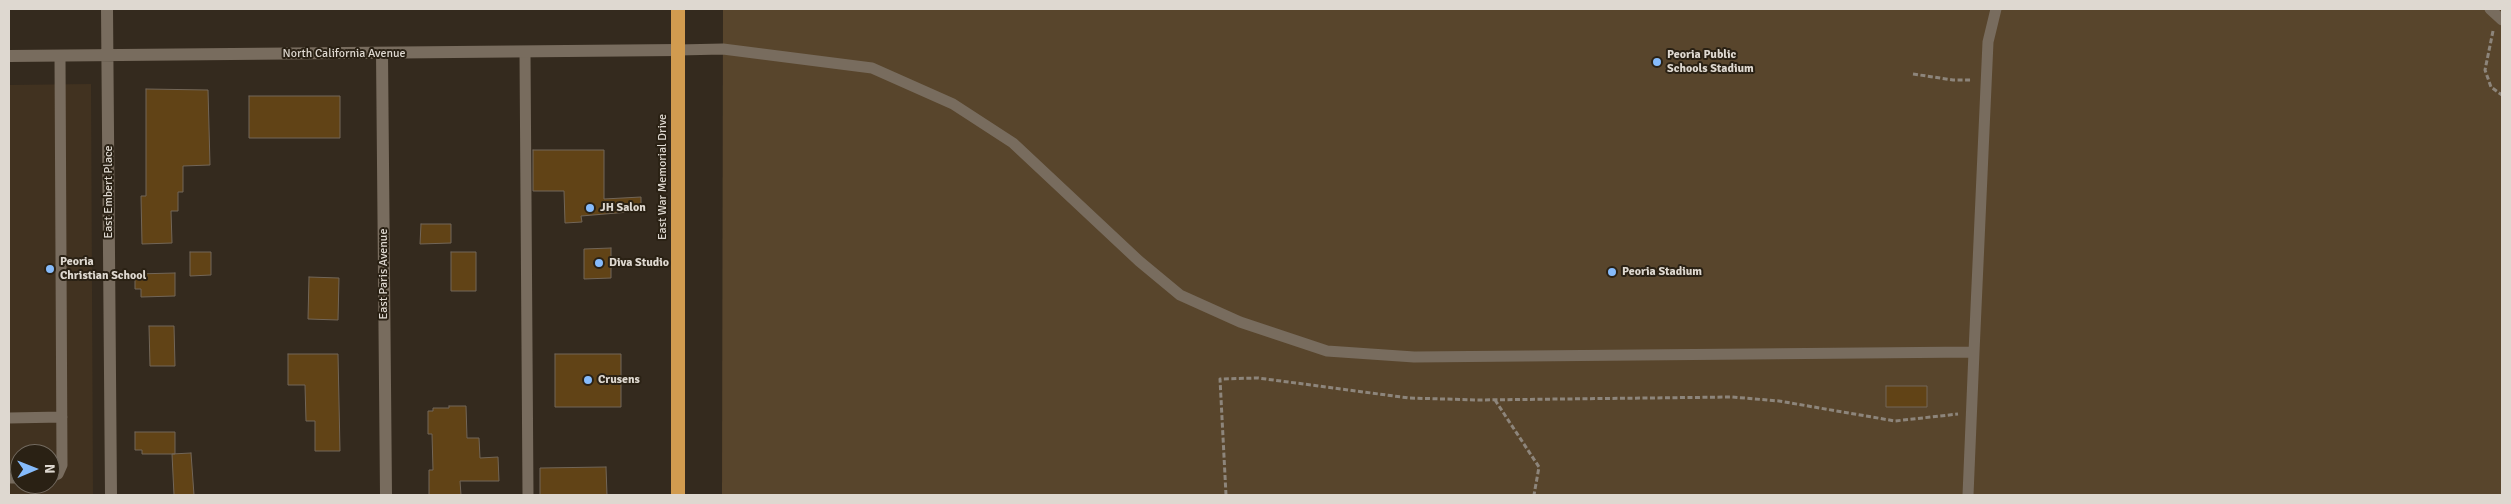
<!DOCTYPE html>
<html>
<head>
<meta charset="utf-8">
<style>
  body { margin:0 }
  #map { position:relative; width:2511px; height:504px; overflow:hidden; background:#342a1e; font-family:Signika,sans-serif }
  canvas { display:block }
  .frame { position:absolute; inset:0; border:10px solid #ded8d0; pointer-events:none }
  .north { position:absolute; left:10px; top:444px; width:50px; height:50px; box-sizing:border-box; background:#2a2114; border:1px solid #726a5f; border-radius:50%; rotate:89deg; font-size:14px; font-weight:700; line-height:20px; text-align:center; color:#ded8d0 }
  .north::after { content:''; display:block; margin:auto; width:18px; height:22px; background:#86bbfb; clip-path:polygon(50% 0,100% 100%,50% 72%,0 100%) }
</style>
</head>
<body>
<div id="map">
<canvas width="2511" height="504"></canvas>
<div class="frame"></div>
<div class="north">N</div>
</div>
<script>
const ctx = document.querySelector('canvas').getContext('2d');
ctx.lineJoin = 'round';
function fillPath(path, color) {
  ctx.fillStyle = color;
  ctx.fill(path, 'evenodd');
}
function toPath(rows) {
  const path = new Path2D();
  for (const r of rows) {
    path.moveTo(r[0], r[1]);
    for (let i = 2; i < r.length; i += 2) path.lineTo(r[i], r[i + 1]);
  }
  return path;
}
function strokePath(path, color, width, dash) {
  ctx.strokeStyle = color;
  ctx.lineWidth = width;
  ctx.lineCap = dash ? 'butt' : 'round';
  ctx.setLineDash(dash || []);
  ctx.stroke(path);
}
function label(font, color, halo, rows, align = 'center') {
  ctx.font = font + ' Signika,sans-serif';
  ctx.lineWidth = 4;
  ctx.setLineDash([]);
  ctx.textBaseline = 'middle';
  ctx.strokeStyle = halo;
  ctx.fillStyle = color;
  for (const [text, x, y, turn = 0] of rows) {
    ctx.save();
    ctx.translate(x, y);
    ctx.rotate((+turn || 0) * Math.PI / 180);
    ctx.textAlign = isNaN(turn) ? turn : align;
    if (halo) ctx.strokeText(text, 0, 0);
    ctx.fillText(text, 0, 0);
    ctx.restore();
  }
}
const built = toPath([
  [91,84,93,495,9,495,9,85],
  [20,454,50,454,50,484,20,484]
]);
const green = toPath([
  [723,9,2502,9,2502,495,722,495]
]);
const building = toPath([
  [146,89,208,90,210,165,183,166,183,192,178,192,178,211,171,211,172,243,142,244,141,196,146,196,146,89],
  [249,96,340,96,340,138,249,138,249,96],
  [533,150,604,150,604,199,641,197,641,211,581,216,582,222,565,223,564,191,533,191,533,150],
  [421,224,451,224,451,243,420,244,421,224],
  [611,248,611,278,584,279,584,249,611,248],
  [190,252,211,252,211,275,190,276,190,252],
  [451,252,476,252,476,291,451,291,451,252],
  [175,273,175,296,141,297,141,289,135,289,135,274,175,273],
  [309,277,339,278,338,320,308,319,309,277],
  [149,326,174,326,175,366,150,366,149,326],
  [288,354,338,354,340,451,315,451,315,421,306,421,305,385,288,385,288,354],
  [555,354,621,354,621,407,555,407,555,354],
  [1886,386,1927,386,1927,407,1886,407,1886,386],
  [449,406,466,406,467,438,479,438,480,458,498,457,499,481,460,481,461,495,429,495,429,470,433,470,432,434,428,434,428,411,433,411,433,408,449,408,449,406],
  [135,432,175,432,175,454,142,454,142,450,135,450,135,432],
  [191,453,194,495,174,495,172,454,191,453],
  [606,467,607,495,540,495,540,468,606,467]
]);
const path = toPath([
  [2493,31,2485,70,2491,87,2502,95],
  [1913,74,1953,80,1972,80],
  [1495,400,1539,467,1534,495],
  [1226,495,1220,379,1258,378,1409,398,1478,400,1732,397,1779,401,1895,421,1958,414]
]);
const service = toPath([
  [2490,9,2502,20],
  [678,50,723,49,872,68,953,104,1013,143,1139,261,1180,295,1240,322,1327,351,1414,357,1974,352,1988,42,1996,9],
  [525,52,528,495],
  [9,418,62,417],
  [50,477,58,474,62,465,60,56],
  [9,478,20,478],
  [1968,495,1974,352]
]);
const minor = toPath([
  [107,9,111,495],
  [382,53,386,495],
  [9,56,678,50]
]);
const trunk = toPath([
  [678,495,678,9]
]);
const markers = [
  [1657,62,5,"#86bbfb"],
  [590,208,5,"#86bbfb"],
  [599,263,5,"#86bbfb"],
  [50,269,5,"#86bbfb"],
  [1612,272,5,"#86bbfb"],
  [588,380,5,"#86bbfb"]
];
const streetNames = [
  ["North California Avenue",344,54],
  ["East War Memorial Drive",663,177,-90],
  ["East Embert Place",109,192,-90],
  ["East Paris Avenue",384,274,-90]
];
const poiNames = [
  ["Peoria Public",1667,55],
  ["Schools Stadium",1667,69],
  ["JH Salon",600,208],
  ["Peoria",60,262],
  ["Christian School",60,276],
  ["Diva Studio",609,263],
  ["Peoria Stadium",1622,272],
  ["Crusens",598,380]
];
fillPath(built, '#413220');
fillPath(green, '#58452c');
fillPath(building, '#614316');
strokePath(building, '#726658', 1);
strokePath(path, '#8d857b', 3, [5, 2.5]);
strokePath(service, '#786c5e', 11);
strokePath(minor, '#786c5e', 12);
strokePath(trunk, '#d19b4f', 14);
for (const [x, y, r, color] of markers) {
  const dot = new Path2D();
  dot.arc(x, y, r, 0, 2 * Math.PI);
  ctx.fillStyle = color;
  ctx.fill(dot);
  strokePath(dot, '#2a2114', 2);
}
label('12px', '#ded8d0', '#2a2114', streetNames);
label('bold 12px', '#ded8d0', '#2a2114', poiNames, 'left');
</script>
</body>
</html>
